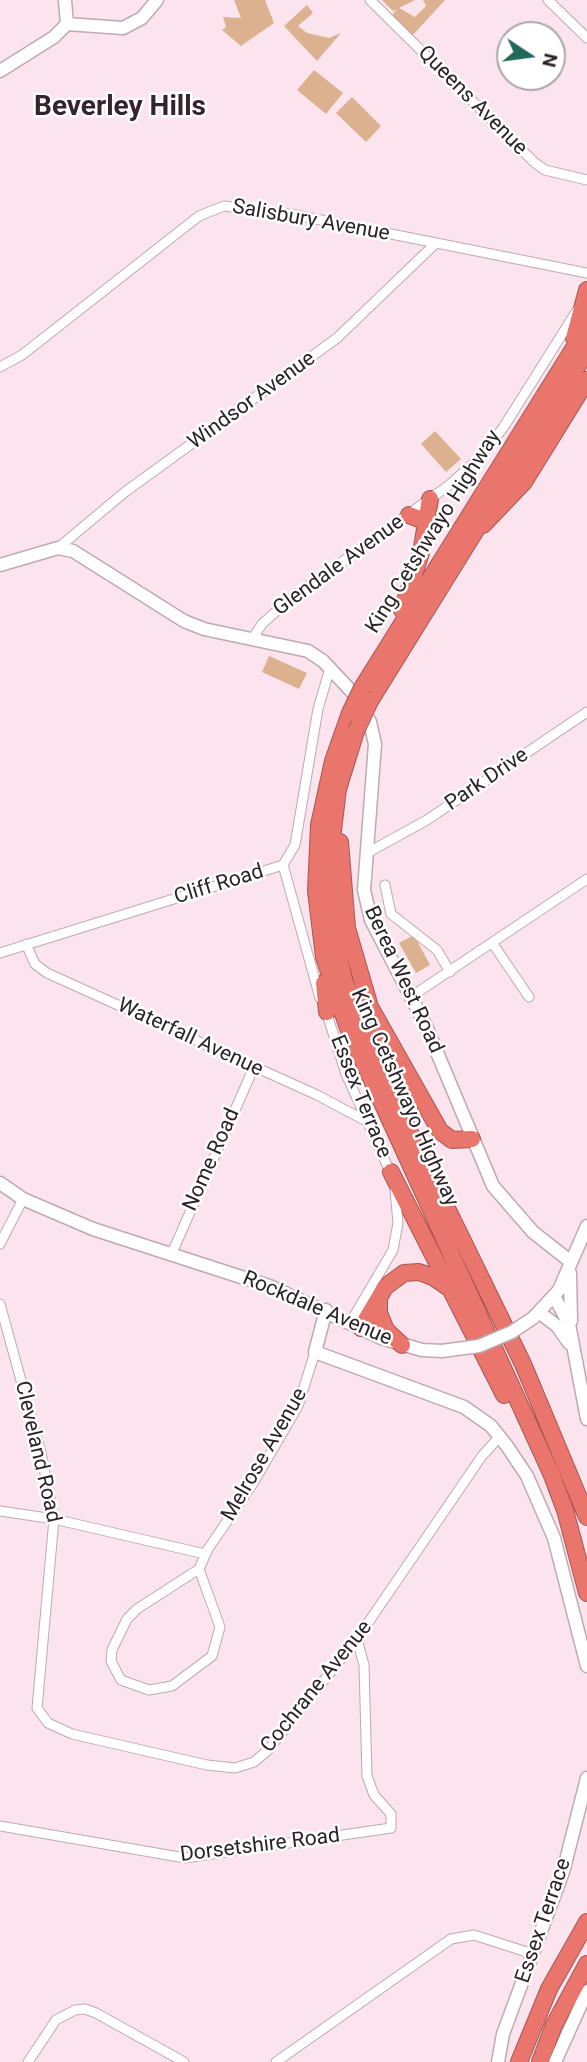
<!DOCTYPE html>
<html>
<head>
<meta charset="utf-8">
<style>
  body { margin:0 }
  #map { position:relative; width:587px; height:2062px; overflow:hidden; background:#fbe4ee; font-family:Roboto,sans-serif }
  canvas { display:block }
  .north { position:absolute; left:496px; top:21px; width:70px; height:70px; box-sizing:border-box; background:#fff; border:2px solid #aaa7a8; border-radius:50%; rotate:103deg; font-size:19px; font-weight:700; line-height:28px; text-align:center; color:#2a2225 }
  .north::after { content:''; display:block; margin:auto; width:24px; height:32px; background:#23685b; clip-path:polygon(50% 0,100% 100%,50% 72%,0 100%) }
</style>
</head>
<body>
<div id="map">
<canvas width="587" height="2062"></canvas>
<div class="north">N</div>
</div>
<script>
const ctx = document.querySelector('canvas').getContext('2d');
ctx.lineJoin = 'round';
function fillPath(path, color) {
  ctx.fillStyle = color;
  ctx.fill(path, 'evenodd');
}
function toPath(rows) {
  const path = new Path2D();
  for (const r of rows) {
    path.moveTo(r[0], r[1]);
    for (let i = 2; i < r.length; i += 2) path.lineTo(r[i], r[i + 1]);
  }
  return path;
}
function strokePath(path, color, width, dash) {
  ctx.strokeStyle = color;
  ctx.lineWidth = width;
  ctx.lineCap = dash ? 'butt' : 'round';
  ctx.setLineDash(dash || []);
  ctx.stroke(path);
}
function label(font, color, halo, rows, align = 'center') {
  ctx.font = font + ' Roboto,sans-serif';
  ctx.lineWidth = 5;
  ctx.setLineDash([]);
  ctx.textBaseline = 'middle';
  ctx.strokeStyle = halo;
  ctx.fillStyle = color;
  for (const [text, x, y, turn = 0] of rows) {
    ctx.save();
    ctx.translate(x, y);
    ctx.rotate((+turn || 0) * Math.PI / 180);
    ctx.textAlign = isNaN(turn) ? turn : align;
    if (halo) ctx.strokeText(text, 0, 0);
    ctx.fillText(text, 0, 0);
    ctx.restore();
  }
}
const green = toPath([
  [234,0,265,0,274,23,241,46,222,30,226,27,223,17,241,18],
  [382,0,415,0,399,8,415,17,426,6,423,0,445,0,411,37,393,19,393,13,397,10,393,11],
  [307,5,313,13,298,26,307,33,329,38,341,33,317,61,284,26],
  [314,70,343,93,326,114,297,90],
  [352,97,381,126,366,142,336,113],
  [435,431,461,459,446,472,421,444],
  [269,656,307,673,299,689,262,672],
  [414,935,430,965,416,973,399,943]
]);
const street = toPath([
  [370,0,535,163,545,170,587,180],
  [548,0,587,38],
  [0,367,22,355,199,216,224,206,296,215,587,273],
  [58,548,125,492,337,338,436,243],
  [253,638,262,624,290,599,448,486,480,457,503,428,578,309],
  [367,853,427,820,587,712],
  [283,865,320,998],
  [385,885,391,914,437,950,450,972],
  [26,944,35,964,47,973,317,1095,366,1121],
  [493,944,529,997],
  [0,953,283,865,295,845,318,709,330,668],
  [412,996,587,879],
  [326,1011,346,1074,392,1176],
  [0,1244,23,1199],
  [172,1253,254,1067],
  [0,1304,41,1453,54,1519,37,1708,48,1723,72,1734,207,1765,235,1768,254,1762,268,1750,357,1639,482,1456,500,1436],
  [350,1323,393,1250,398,1223,395,1190],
  [0,1511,54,1519,205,1554],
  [199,1569,220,1627,212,1656,172,1686,149,1690,121,1680,111,1661,112,1650,127,1619,137,1609,199,1569],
  [199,1569,208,1549,252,1485,298,1406,315,1352],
  [0,1826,185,1858,391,1828,391,1814,374,1795,367,1776,364,1665,357,1639],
  [28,2062,56,2020,75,2010,85,2009,96,2013,184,2062],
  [276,2062,451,1939,474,1935,533,1954]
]);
const secondary = toPath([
  [65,0,67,24],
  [67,24,123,28,142,18,157,0],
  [0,71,54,37,67,24],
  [0,565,58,548,73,551,184,621,204,629,308,651,323,661,354,694,370,722,375,744,364,890,371,920,426,1026,493,1186,533,1232,571,1262],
  [0,1183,23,1199,93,1229,272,1287,381,1338,422,1350,442,1351],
  [570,1273,571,1321],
  [554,1296,569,1324,587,1419],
  [326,1310,315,1352,464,1407,491,1426,507,1446,527,1476,554,1538,587,1666],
  [540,1313,557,1326,569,1343],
  [533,1318,559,1290,587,1226],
  [498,2062,503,2034,563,1872,587,1778],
  [555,2062,587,1991]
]);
const highway = toPath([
  [574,338,587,290],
  [409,515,422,520,426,526],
  [483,525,524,482,587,380],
  [402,610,421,553,430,499],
  [362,688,587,327],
  [370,701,587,351],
  [350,713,333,761,319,825,316,891,324,957,348,1028,551,1473,565,1510,587,1593],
  [356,731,338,789,329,864,332,926,344,980,399,1110,523,1364,587,1517],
  [340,842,347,928,370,1007,440,1131,452,1140,472,1139],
  [324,983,327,1012],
  [391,1172,504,1395],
  [361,1328,379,1298],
  [402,1345,386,1330,379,1313,379,1298,385,1287,404,1273,419,1272,433,1277,449,1288],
  [519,2062,549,1989,587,1922],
  [540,2062,554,2025,587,1964]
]);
const secondaryBridge = toPath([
  [442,1351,479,1346,512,1332,533,1318]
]);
const highwayBridge = toPath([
  [350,713,362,688],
  [356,731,370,701]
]);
const streetNames = [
  ["Queens Avenue",472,101,45],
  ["Salisbury Avenue",311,221,10],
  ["Windsor Avenue",252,401,-36],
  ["King Cetshwayo Highway",434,532,-58],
  ["Glendale Avenue",339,566,-36],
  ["Park Drive",487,780,-34],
  ["Cliff Road",219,885,-17],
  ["Berea West Road",403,980,65],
  ["Waterfall Avenue",190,1038,25],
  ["Essex Terrace",360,1097,68],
  ["King Cetshwayo Highway",404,1098,66],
  ["Nome Road",212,1160,-66],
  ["Rockdale Avenue",317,1309,23],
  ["Cleveland Road",37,1452,77],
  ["Melrose Avenue",265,1455,-60],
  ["Cochrane Avenue",317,1687,-51],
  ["Dorsetshire Road",260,1846,-7],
  ["Essex Terrace",544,1921,-71]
];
const districtNames = [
  ["Beverley Hills",120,108]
];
fillPath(green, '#dbb18f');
strokePath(street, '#bfa9b2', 11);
strokePath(secondary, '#bfa9b2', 15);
strokePath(highway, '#a65854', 18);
strokePath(street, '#fff', 9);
strokePath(secondary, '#fff', 12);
strokePath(highway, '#e9756d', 16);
strokePath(secondaryBridge, '#bfa9b2', 15, []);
strokePath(highwayBridge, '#a65854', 18, []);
strokePath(secondaryBridge, '#fff', 12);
strokePath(highwayBridge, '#e9756d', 16);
label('21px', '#2a2225', '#fff', streetNames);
label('bold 28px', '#35242c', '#fff', districtNames);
</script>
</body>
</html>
